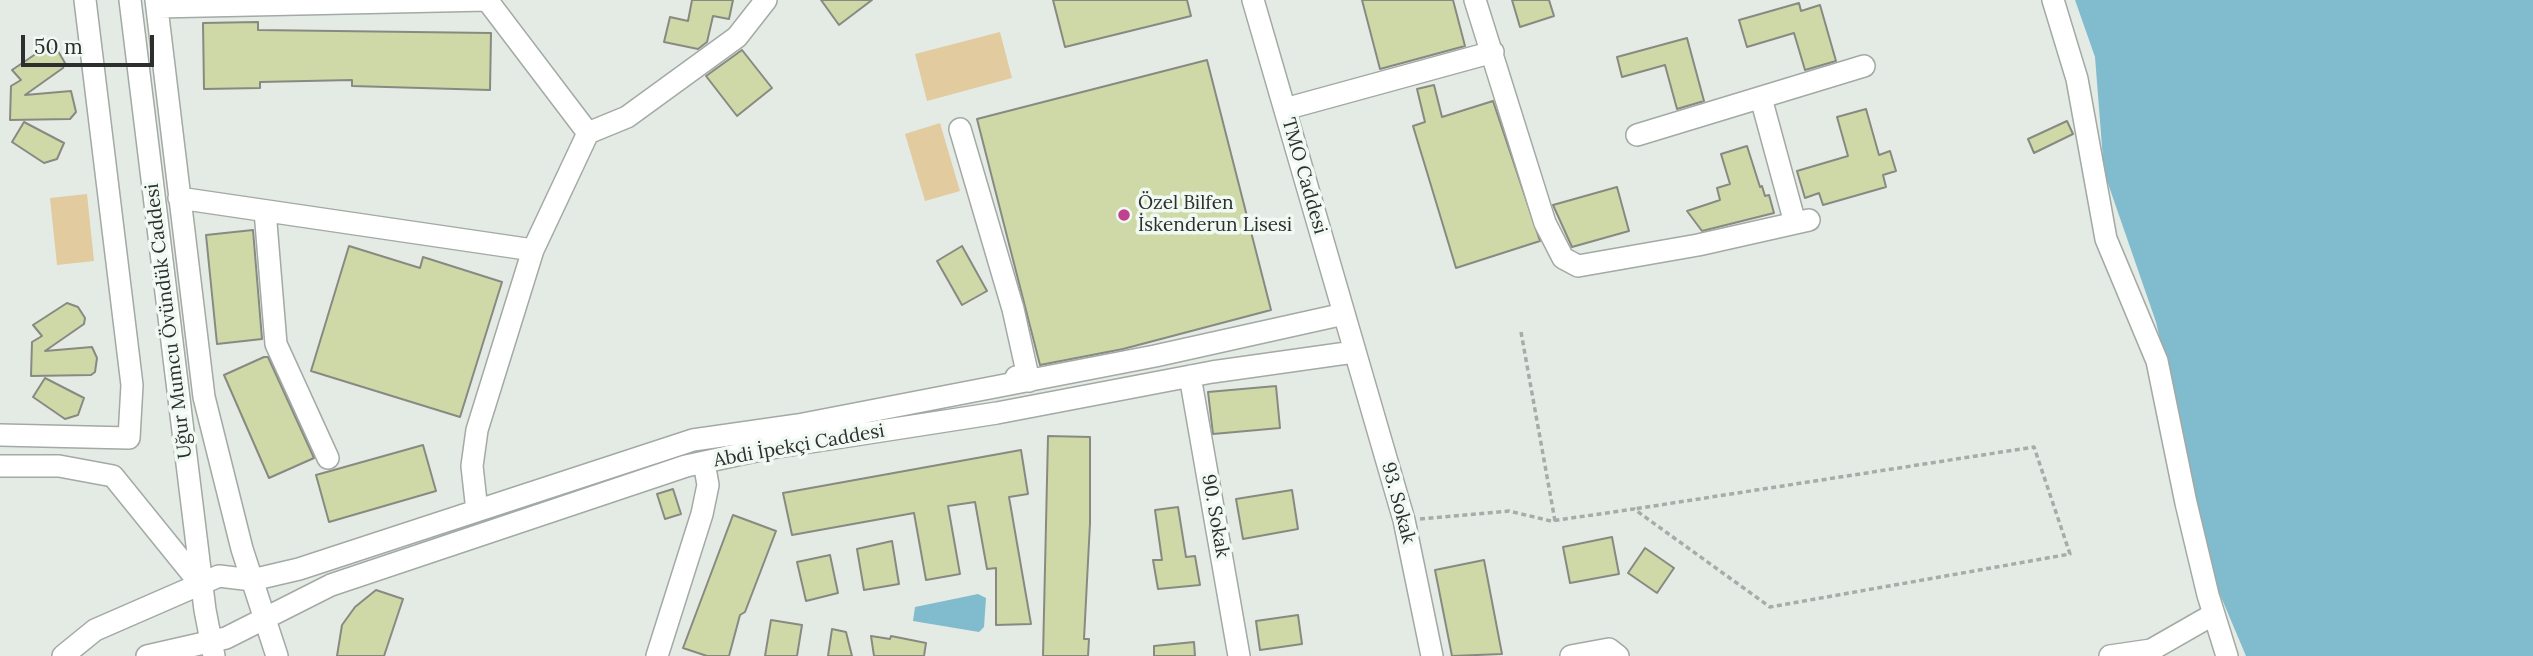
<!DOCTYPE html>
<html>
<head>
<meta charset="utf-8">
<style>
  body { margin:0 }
  #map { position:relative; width:2533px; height:656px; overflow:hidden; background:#e4ebe5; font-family:Lora,serif }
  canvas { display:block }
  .scale { position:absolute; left:21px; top:35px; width:133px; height:32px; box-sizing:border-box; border:4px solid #2c2f2d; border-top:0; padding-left:9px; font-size:21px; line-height:24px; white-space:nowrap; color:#2c2f2d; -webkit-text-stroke:5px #f1f9f3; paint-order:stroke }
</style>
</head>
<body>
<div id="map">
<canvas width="2533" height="656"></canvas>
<div class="scale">50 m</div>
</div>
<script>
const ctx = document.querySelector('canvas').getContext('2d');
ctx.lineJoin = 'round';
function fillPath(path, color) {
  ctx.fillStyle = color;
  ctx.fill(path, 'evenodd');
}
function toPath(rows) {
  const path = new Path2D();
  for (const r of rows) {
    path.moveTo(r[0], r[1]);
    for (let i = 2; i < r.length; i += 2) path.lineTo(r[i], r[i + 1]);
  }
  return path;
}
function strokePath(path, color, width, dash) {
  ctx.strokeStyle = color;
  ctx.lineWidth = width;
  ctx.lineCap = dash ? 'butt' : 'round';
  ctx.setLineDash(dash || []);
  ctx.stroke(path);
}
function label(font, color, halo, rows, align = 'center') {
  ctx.font = font + ' Lora,serif';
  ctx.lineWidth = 7;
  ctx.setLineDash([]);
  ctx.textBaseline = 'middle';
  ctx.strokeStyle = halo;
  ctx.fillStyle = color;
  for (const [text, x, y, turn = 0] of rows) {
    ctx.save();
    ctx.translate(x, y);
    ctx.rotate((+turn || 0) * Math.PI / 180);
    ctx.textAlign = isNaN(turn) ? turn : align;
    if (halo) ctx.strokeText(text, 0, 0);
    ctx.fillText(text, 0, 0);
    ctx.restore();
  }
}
const green = toPath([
  [1000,32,1012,78,927,101,915,54],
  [940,123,960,191,925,201,905,134],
  [87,194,94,261,57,265,50,198]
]);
const water = toPath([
  [2075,0,2533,0,2533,656,2246,656,2216,585,2156,322,2104,172,2095,57],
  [978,594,986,598,984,627,979,632,913,621,915,607]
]);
const building = toPath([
  [692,0,733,0,729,19,713,16,707,42,698,49,664,42,670,17,688,21,692,0],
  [821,0,872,0,839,25,821,0],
  [1053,0,1187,0,1191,16,1065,47,1053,0],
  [1362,0,1453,0,1465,46,1380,69,1362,0],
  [1512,0,1549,0,1554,16,1520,27,1512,0],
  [1799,3,1801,11,1820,5,1836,61,1805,70,1794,33,1747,47,1739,20,1799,3],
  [258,22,258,30,491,33,490,90,352,86,352,80,260,82,260,88,204,89,203,23,258,22],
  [1687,38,1704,101,1677,109,1665,65,1622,77,1617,57,1687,38],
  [46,47,58,51,65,63,63,68,25,95,71,91,76,112,70,119,10,120,11,86,21,80,12,70,46,47],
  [742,50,772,88,737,116,706,76,742,50],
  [1207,60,1271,310,1123,349,1040,365,977,119,1207,60],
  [1434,85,1442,117,1493,101,1540,241,1456,268,1413,126,1425,122,1417,89,1434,85],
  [1866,109,1879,155,1890,151,1896,171,1883,175,1886,187,1823,205,1819,193,1805,198,1797,171,1848,156,1837,117,1866,109],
  [2067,121,2073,134,2034,153,2028,139,2067,121],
  [24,122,64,143,57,159,44,163,12,142,24,122],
  [1747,146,1760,187,1762,186,1765,196,1769,195,1774,213,1702,231,1687,211,1720,200,1717,188,1730,184,1721,154,1747,146],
  [1617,187,1629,231,1572,247,1553,205,1617,187],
  [253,230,262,339,217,344,206,235,253,230],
  [349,246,420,268,423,257,502,282,460,417,311,371,349,246],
  [962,246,987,291,962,305,937,261,962,246],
  [67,303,78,307,85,318,84,324,45,351,92,347,97,358,95,372,91,375,31,376,32,342,42,336,33,325,67,303],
  [264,357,268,357,314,458,269,478,224,375,264,357],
  [45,378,84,398,78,415,65,419,33,397,45,378],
  [1276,386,1280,428,1213,434,1208,392,1276,386],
  [1048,436,1090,437,1090,523,1084,639,1089,639,1088,656,1043,656,1048,436],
  [423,445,436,491,329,522,316,475,423,445],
  [1021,450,1028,494,1009,497,1031,624,996,625,996,568,987,569,975,502,948,506,960,574,926,580,914,513,792,535,783,493,1021,450],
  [673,489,681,514,665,519,657,494,673,489],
  [1292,490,1298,529,1243,539,1236,499,1292,490],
  [1178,507,1186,557,1195,556,1200,585,1158,589,1153,560,1162,560,1155,510,1178,507],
  [733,515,776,531,745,612,740,615,729,656,707,656,683,648,733,515],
  [1612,537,1619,574,1570,583,1563,547,1612,537],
  [892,541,899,584,864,590,857,549,892,541],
  [1645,548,1674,568,1657,593,1628,573,1645,548],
  [830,555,838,593,806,601,797,562,830,555],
  [1484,560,1502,654,1452,656,1435,570,1484,560],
  [376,590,403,599,384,656,337,656,342,625,355,607,376,590],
  [1298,615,1302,644,1260,650,1256,621,1298,615],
  [771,620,802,625,797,656,765,656,771,620],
  [832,629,846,632,852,656,828,656,832,629],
  [871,636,890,639,891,636,926,643,924,656,874,656,871,636],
  [1194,642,1195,656,1154,656,1154,646,1194,642]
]);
const path = toPath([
  [1521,332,1555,521],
  [1420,519,1509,511,1551,521,1634,509,1770,607,2070,554,2034,447,1634,509]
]);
const minor = toPath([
  [130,0,205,610,214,656],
  [156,0,204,397,242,549,277,656],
  [1253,0,1404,520,1432,656],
  [1475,0,1545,223,1563,258,1578,266,1698,245,1809,220],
  [2053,0,2077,79,2106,239,2157,361,2186,503,2208,595,2227,656],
  [157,7,487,0,588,133],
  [1761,98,1795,223],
  [1285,109,1493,52],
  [960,129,1013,309,1029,381,1016,377],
  [1637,135,1864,66],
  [179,198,533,250,588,133,627,117,737,37,766,0],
  [265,211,276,344,328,458],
  [1190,376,1239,656],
  [0,435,129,438,132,385,85,0],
  [0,466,59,466,113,476,202,586],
  [477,511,472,466,477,430,533,250],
  [63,656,95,630,219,576,252,580,299,569,693,440,798,425,1155,356,1344,314],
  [147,656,226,638,331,585,686,466,765,449,997,413,1212,372,1354,352],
  [657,656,702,514,708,485,704,462],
  [1571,656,1609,649,1618,656],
  [2110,656,2151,650,2214,614]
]);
const markers = [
  [1124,215,7,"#bf418f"]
];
const streetNames = [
  ["TMO Caddesi",1304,176,74],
  ["Uğur Mumcu Övündük Caddesi",169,321,-97],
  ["Abdi İpekçi Caddesi",799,446,-10],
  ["93. Sokak",1398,503,75],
  ["90. Sokak",1215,516,80]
];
const poiNames = [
  ["Özel Bilfen",1138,204],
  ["İskenderun Lisesi",1138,226]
];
fillPath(green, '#e1cb9f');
fillPath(water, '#80bccd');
fillPath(building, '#ced9a7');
strokePath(building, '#888a82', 2);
strokePath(minor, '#a3a9a4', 24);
strokePath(path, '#a6aca7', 3.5, [5, 3.5]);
strokePath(minor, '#fff', 21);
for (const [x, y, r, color] of markers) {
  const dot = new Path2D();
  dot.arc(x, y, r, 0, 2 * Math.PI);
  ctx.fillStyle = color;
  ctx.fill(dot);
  strokePath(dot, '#f1f9f3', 2.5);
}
label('19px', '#2c2f2d', '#f1f9f3', streetNames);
label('19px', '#2c2f2d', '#f1f9f3', poiNames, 'left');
</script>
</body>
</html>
